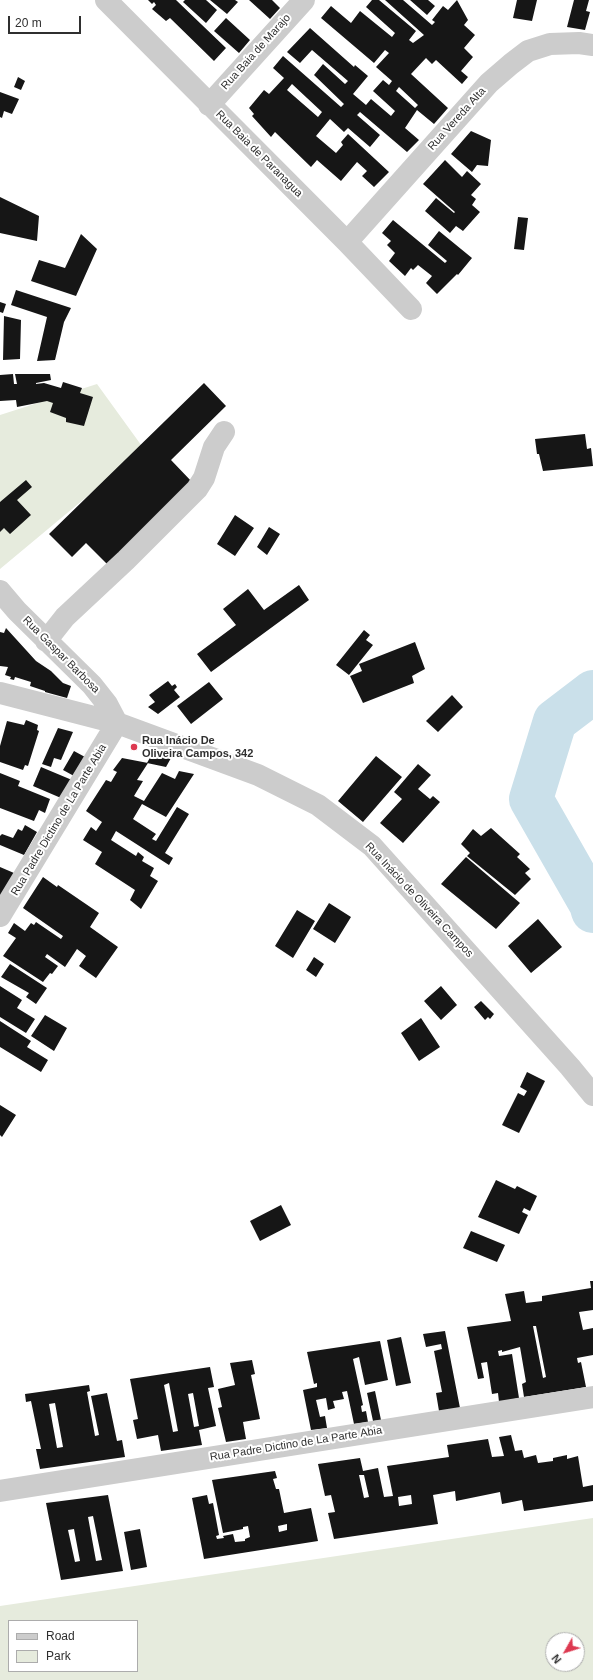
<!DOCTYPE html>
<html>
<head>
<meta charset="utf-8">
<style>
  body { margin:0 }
  #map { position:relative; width:593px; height:1680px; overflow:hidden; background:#fff; font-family:Helvetica,sans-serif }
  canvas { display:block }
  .legend { position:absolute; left:8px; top:1620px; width:130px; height:52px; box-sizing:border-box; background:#fff; border:1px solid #acacac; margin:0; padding:5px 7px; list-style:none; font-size:12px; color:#2f2f2f }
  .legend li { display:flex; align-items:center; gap:8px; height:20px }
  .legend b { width:20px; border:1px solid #acacac }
  .north { position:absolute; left:545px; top:1632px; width:40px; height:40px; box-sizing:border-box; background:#fff; border:1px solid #acacac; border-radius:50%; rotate:231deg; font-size:11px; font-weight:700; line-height:16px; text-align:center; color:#2f2f2f }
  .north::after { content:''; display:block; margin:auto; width:14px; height:18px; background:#dd3950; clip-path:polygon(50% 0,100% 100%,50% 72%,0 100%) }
  .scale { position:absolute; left:8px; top:16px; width:73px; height:18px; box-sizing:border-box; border:2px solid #2f2f2f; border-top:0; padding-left:5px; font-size:12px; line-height:14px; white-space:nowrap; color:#2f2f2f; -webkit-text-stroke:3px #fff; paint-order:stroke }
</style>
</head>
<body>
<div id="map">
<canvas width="593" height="1680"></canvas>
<ul class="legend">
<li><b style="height:5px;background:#ccc"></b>Road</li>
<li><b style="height:11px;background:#e6ebdd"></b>Park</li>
</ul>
<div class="north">N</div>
<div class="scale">20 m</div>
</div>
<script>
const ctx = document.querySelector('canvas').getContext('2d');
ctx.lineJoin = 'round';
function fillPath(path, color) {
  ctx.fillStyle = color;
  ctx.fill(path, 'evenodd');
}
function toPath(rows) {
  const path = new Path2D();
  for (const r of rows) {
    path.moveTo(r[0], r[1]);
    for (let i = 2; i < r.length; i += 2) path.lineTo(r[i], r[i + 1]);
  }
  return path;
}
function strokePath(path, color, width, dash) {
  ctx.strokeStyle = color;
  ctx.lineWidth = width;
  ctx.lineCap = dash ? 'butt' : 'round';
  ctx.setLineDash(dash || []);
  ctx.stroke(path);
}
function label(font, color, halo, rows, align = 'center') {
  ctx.font = font + ' Helvetica,sans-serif';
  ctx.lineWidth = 4;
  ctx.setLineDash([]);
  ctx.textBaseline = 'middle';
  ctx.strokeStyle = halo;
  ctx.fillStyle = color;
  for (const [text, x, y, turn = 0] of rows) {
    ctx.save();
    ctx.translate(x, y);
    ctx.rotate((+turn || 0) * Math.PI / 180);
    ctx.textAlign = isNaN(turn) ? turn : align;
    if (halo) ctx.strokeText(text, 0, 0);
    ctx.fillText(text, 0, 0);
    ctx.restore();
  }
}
const green = toPath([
  [97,384,144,449,0,569,0,415],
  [593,1518,593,1680,0,1680,0,1606],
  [9,1621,137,1621,137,1671,9,1671],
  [553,1640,577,1640,577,1664,553,1664]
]);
const river = toPath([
  [593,692,555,721,531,799,591,904,593,911]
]);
const building = toPath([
  [148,0,176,0,226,48,214,61,170,18,166,21,152,9,156,5,154,2,152,4],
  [185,0,206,0,217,10,206,23,183,2],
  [210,0,235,0,238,2,227,14],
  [249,0,272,0,280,8,270,19],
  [372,0,379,0,416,31,409,40,413,43,424,35,385,0,403,0,432,25,435,22,432,20,443,6,448,10,457,0,468,20,464,25,475,35,464,48,473,57,461,71,468,77,462,84,436,60,432,64,426,58,411,74,448,108,434,124,417,110,405,128,419,140,407,152,360,112,357,115,380,135,370,147,348,128,344,132,330,119,316,136,336,153,343,145,341,142,348,134,389,172,374,187,362,176,367,171,357,162,341,181,317,160,311,167,275,132,271,137,252,116,254,114,249,108,264,90,269,94,284,78,273,68,283,56,341,107,344,104,314,75,323,64,345,84,348,81,312,50,300,63,287,52,310,28,354,67,355,65,368,76,353,94,366,105,371,99,391,116,395,111,373,91,383,80,389,85,392,81,376,67,389,53,385,50,374,63,321,18,331,6,351,23,360,11,392,37,395,33,366,7],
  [292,84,322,112,318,117,287,90],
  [399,87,418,105,415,108,396,91],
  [410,0,428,0,435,6,427,15],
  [517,0,537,0,532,21,513,18],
  [574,0,589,0,586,11,590,12,585,30,567,27],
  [226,18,250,40,239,53,214,31],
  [18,77,25,81,21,90,14,87],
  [0,92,19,99,12,114,4,111,2,118,0,117],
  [471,131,491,140,488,166,477,165,472,172,451,154],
  [445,160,462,177,467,171,481,184,471,195,476,199,472,205,480,212,463,231,456,226,450,233,425,211,436,198,454,213,455,212,423,184],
  [0,197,39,216,37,241,0,233],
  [518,217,528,218,524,250,514,249],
  [393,220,445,263,447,261,428,245,439,231,472,258,458,275,457,274,437,294,426,283,432,276,418,265,413,270,411,268,405,276,389,261,395,253,387,245,391,241,382,233],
  [81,234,97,249,76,296,31,281,39,260,65,268],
  [16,290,71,308,64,322,55,360,37,361,47,317,11,305],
  [0,302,6,304,3,313,0,312],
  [4,316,21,320,20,359,3,360],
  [13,374,14,384,17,384,15,374,50,374,51,380,36,383,36,384,44,383,61,388,63,382,82,388,80,393,93,397,84,426,66,422,66,418,50,412,53,403,47,401,17,407,16,400,0,401,0,375],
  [204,383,226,406,171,460,193,483,108,565,86,543,72,557,49,534],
  [585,434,587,449,591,448,593,466,543,471,539,454,537,454,535,439],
  [26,480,32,487,17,500,31,515,10,534,4,528,0,532,0,502],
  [235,515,254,528,235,556,217,544],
  [269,527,280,534,267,555,257,547],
  [299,585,309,600,211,672,197,654,236,625,223,609,248,589,264,610],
  [6,628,36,661,51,671,63,683,71,686,67,698,45,692,45,691,30,686,31,682,15,677,14,680,10,679,11,677,5,675,8,667,0,666,0,632,4,633],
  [364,630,370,635,366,640,373,645,349,675,336,665],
  [415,642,425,669,412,676,414,683,363,703,350,676,362,671,359,664],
  [168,681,172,686,175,684,177,687,174,690,180,697,158,714,148,707,155,702,149,695],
  [209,682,223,699,191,724,177,706],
  [452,695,463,707,438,732,426,721],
  [26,720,38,725,37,730,39,731,28,766,25,765,23,770,0,762,0,746,7,721,24,725],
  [58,728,73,732,61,760,54,758,51,767,42,764],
  [74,751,85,757,74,776,63,770],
  [153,752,171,758,166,767,147,763],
  [376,756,402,777,363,822,338,801],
  [122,758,148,763,137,780,143,781,134,796,144,801,162,773,175,779,179,771,194,774,166,817,142,804,133,819,156,834,152,839,156,841,177,807,189,814,165,853,173,858,169,865,116,831,111,840,136,856,138,852,144,857,142,861,154,868,150,876,158,881,141,909,130,900,135,890,95,864,102,852,83,840,91,827,96,831,102,822,86,811,106,780,111,782,117,772,113,770],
  [418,764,431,775,418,789,430,799,433,796,440,802,403,843,380,823,402,799,394,792],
  [41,767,72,780,61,798,33,786],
  [0,773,20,781,18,786,50,799,45,813,39,810,34,821,0,808],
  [25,825,37,832,24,855,0,845,0,836,2,834,13,838,18,829,22,831],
  [491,828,520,854,517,857,530,869,525,873,531,879,515,895,467,856,470,853,461,844,473,829,481,836],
  [466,857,520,903,496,929,441,884],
  [0,867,14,873,0,897],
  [43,877,57,887,58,885,99,913,90,927,118,947,96,978,79,966,86,956,77,949,65,967,47,954,45,957,58,966,52,974,50,973,43,982,3,956,16,938,8,933,14,923,25,931,31,923,34,925,36,922,61,939,63,936,23,908],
  [329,903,351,917,335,943,313,929],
  [297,910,315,921,293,958,275,946],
  [538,919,562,947,531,973,508,946],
  [314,957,324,964,316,977,306,970],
  [10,964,47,988,36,1004,26,997,29,993,1,977],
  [0,986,22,1000,17,1008,35,1019,26,1033,0,1017],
  [441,986,457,1005,441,1020,424,1001],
  [481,1001,494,1014,490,1019,488,1017,485,1020,474,1007],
  [45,1015,67,1028,54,1051,31,1036],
  [421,1018,440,1047,419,1061,401,1033],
  [0,1021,31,1041,27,1047,48,1060,41,1072,0,1047],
  [527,1072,545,1081,519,1133,502,1125,518,1093,524,1096,527,1091,520,1087],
  [0,1105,16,1115,2,1137,0,1135],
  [496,1180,515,1189,517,1186,537,1196,530,1211,524,1208,522,1212,528,1215,519,1234,478,1217],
  [281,1205,291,1225,260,1241,250,1221],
  [471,1231,505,1245,497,1262,463,1248],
  [590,1281,593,1281,593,1310,579,1312,583,1330,593,1328,593,1355,577,1358,578,1363,581,1362,586,1387,524,1397,522,1384,526,1382,520,1347,502,1352,502,1350,498,1351,499,1356,512,1354,519,1398,499,1402,498,1393,492,1394,487,1362,481,1363,484,1378,478,1379,467,1327,511,1321,505,1294,524,1291,526,1303,542,1301,542,1296,591,1288],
  [533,1326,536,1326,546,1377,543,1378],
  [445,1331,460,1408,439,1411,436,1393,442,1392,434,1351,442,1349,441,1344,426,1347,423,1334],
  [401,1337,411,1383,396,1386,387,1340],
  [380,1341,388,1380,365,1385,359,1357,353,1359,363,1405,361,1406,362,1412,366,1411,368,1422,354,1424,347,1391,342,1392,344,1399,333,1401,335,1408,328,1410,326,1398,316,1400,320,1417,325,1416,327,1428,311,1430,303,1390,317,1387,317,1383,314,1384,307,1352],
  [252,1360,255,1374,251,1375,260,1419,243,1422,246,1439,226,1442,218,1408,222,1407,218,1389,235,1385,230,1363],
  [210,1367,214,1387,208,1388,216,1426,199,1430,202,1445,161,1451,158,1435,137,1439,133,1420,138,1419,130,1379],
  [169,1383,178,1431,173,1432,164,1385],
  [193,1393,199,1426,194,1427,188,1394],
  [89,1385,90,1391,87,1392,95,1436,99,1435,91,1396,107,1393,117,1441,122,1440,125,1457,40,1469,36,1449,41,1449,31,1401,26,1402,25,1394],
  [55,1403,63,1447,57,1448,49,1404],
  [375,1391,381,1420,373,1421,367,1393],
  [511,1435,515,1451,522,1450,524,1458,536,1455,538,1463,553,1461,553,1458,567,1455,567,1459,578,1456,583,1487,593,1485,593,1501,524,1511,522,1500,502,1504,500,1492,456,1501,455,1491,433,1495,438,1524,334,1539,328,1513,335,1512,331,1495,325,1496,318,1464,360,1458,363,1471,378,1468,384,1497,393,1496,387,1466,449,1457,447,1445,488,1439,492,1457,504,1456,499,1437],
  [359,1475,364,1475,369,1497,364,1498],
  [411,1495,412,1504,399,1506,398,1497],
  [275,1471,277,1478,273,1479,276,1489,279,1489,284,1513,311,1508,318,1541,204,1559,192,1498,207,1495,209,1504,213,1503,219,1535,216,1536,217,1539,224,1538,223,1536,233,1534,235,1542,245,1541,245,1539,250,1537,248,1526,243,1527,243,1529,223,1533,212,1480],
  [287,1524,287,1530,279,1532,278,1526],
  [108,1495,123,1571,61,1580,46,1503],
  [93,1516,102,1560,96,1561,88,1517],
  [74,1529,80,1561,75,1562,68,1530],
  [140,1529,147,1567,131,1570,124,1532]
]);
const minor = toPath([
  [106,0,347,242,411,309],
  [209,105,304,0],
  [347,242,489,83,511,64,528,51,550,44,579,43,593,45],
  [0,591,17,611,92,685,107,704,117,723],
  [46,641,65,617,126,560,197,489,204,478,214,447,224,432],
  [0,693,117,723,258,775,318,805,372,846,570,1067,593,1095],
  [0,916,117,723],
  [0,1491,593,1397]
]);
const markers = [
  [134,747,4,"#dd3950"]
];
const streetNames = [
  ["Rua Baia de Marajo",256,52,-48],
  ["Rua Vereda Alta",457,119,-48],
  ["Rua Baia de Paranagua",259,154,45],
  ["Rua Gaspar Barbosa",61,655,45],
  ["Rua Padre Dictino de La Parte Abia",59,820,-59],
  ["Rua Inácio de Oliveira Campos",419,900,47],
  ["Rua Padre Dictino de La Parte Abia",296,1444,-9]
];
const poiNames = [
  ["Rua Inácio De",142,741],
  ["Oliveira Campos, 342",142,754]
];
fillPath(green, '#e6ebdd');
strokePath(river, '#cae0ea', 44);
fillPath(building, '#161616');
strokePath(minor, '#ccc', 22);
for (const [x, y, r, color] of markers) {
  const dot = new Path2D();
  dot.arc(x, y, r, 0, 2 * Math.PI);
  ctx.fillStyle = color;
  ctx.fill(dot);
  strokePath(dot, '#fff', 1.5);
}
label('11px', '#2f2f2f', '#fff', streetNames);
label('bold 11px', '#2f2f2f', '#fff', poiNames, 'left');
</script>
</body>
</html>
